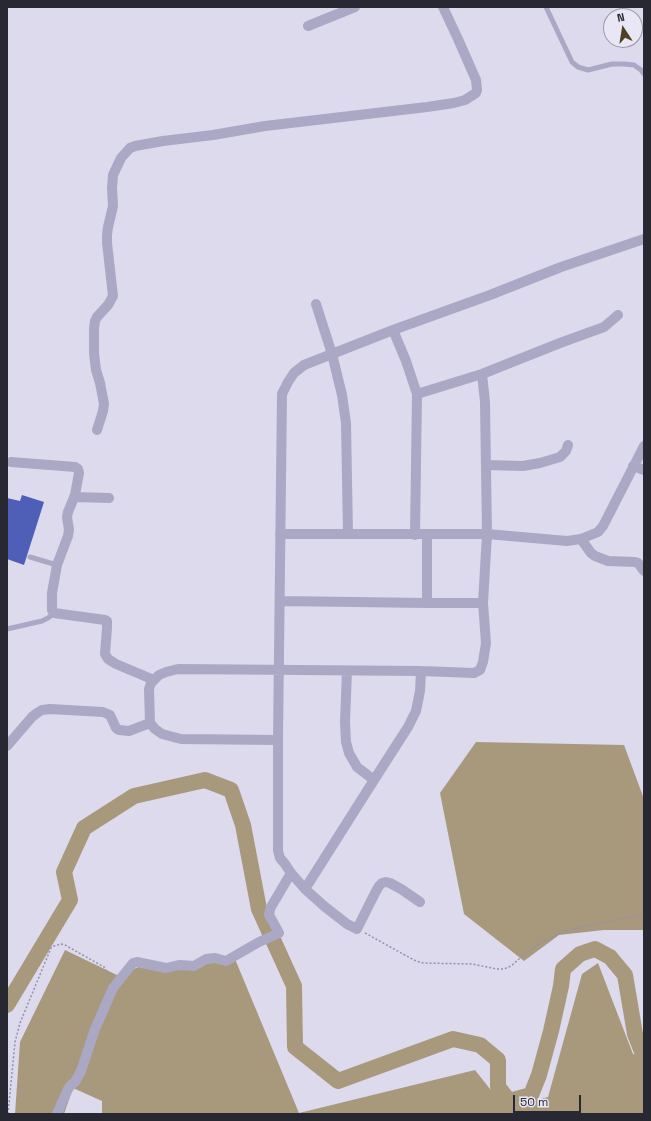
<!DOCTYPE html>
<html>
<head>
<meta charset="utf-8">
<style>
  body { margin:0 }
  #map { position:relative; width:651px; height:1121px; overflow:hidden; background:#dddaee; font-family:"Space Grotesk",sans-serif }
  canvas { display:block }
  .frame { position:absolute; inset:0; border:8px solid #272832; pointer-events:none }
  .north { position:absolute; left:603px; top:8px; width:40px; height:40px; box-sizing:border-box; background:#e9e6f6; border:1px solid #9b9aa8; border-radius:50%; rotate:348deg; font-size:11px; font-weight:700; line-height:16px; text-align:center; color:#272832 }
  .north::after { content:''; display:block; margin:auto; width:14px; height:18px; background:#4f4122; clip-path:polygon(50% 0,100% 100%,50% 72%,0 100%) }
  .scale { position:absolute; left:513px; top:1095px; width:68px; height:18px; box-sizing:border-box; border:2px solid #272832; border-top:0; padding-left:5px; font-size:12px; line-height:14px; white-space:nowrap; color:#272832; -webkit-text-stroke:3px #e9e6f6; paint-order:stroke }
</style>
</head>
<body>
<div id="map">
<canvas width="651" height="1121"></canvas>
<div class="frame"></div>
<div class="north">N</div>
<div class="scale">50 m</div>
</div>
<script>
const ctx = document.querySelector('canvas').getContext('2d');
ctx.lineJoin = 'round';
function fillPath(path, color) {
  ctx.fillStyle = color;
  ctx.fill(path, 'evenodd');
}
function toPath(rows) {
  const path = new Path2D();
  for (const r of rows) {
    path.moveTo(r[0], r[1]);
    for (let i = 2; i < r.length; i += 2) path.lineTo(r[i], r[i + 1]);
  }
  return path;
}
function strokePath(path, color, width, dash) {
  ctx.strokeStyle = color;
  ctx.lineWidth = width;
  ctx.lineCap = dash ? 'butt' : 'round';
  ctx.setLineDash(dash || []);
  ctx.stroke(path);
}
const water = toPath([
  [476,742,624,745,644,799,644,930,604,930,559,935,524,961,464,914,440,793],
  [65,950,119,976,147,963,193,966,235,959,299,1113,475,1070,505,1108,548,1097,582,974,598,963,633,1054,644,1057,644,1114,102,1114,102,1101,73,1088,64,1114,15,1114,20,1042]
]);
const river = toPath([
  [7,1005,70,900,64,872,84,828,134,796,205,780,231,790,243,825,259,909,294,986,295,1047,338,1081,453,1039,480,1045,498,1060,498,1087,509,1101,531,1095,539,1075,551,1031,561,986,563,969,580,954,595,949,610,957,625,975,635,1034,643,1054,644,1054]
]);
const building = toPath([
  [22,495,44,502,24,565,7,559,7,498,20,501]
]);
const path = toPath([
  [365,933,403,954,416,961,423,963,472,964,497,969,504,969,511,966,527,952,542,942,556,935,569,930,644,914],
  [8,1114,15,1042,20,1023,51,948,54,946,61,944,65,945,104,967,110,977]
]);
const lane = toPath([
  [546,7,572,62,578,67,588,70,612,64,624,64,634,65,641,70,644,74],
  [30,557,57,565],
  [7,629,42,621,48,618,54,613]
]);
const street = toPath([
  [308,26,355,7],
  [316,304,332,354,342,395,346,423,348,534],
  [393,330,406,361,417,394,415,535],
  [482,374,485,402,487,534,483,603],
  [417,394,482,374,560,343,604,327,618,315],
  [97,430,103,411,104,404,100,383,96,370,94,353,94,329,95,321,97,317,108,305,113,296,107,243,107,235,108,227,113,206,112,188,113,175,121,158,130,148,135,146,163,141,213,135,265,126,427,107,454,103,465,100,476,93,477,90,476,80,458,39,443,7],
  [11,462,75,467,78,469,79,473,75,495,68,512,67,517,69,530,68,536,57,565,52,593,52,610,54,613,105,620,107,621,107,628,105,654,108,659,116,664,154,680],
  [486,465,523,466,540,463,560,457,566,451,568,445],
  [633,466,644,470],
  [74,497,109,498],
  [280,534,487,534,567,541,581,539,598,532,603,526,644,446],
  [581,539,591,553,595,556,608,561,635,562,638,563,644,571],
  [280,601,427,603,427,534],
  [347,671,345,722,346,742,349,753,357,767,374,780],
  [278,740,181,739,162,734,155,729,150,723,149,689,151,683,159,675,166,672,178,669,421,671,474,673,480,670,483,662,486,643,483,603,427,603],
  [7,746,32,717,37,713,42,710,50,709,103,712,110,715,116,728,119,730,129,731,150,723],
  [305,889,374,780,408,727,416,711,420,691,421,671],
  [420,902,401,889,390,883,386,882,382,883,379,886,375,893,357,929,347,924,324,906,305,889,291,873,285,864,280,858,278,851,278,740,282,394,288,382,294,373,304,365,393,330,490,295,561,267,644,239],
  [57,1114,68,1089,71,1085,75,1082,81,1071,95,1029,113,988,133,963,137,962,166,968,179,965,194,966,206,959,215,958,226,961,259,942,279,933,272,920,269,915,270,910,271,907,291,873]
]);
fillPath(water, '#a8997d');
strokePath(river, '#a8997d', 16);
fillPath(building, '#4f5eb7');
strokePath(path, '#9290ad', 1.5, [2, 2]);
strokePath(lane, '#aaa8c4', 5);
strokePath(street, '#aaa8c4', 10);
</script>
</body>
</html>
